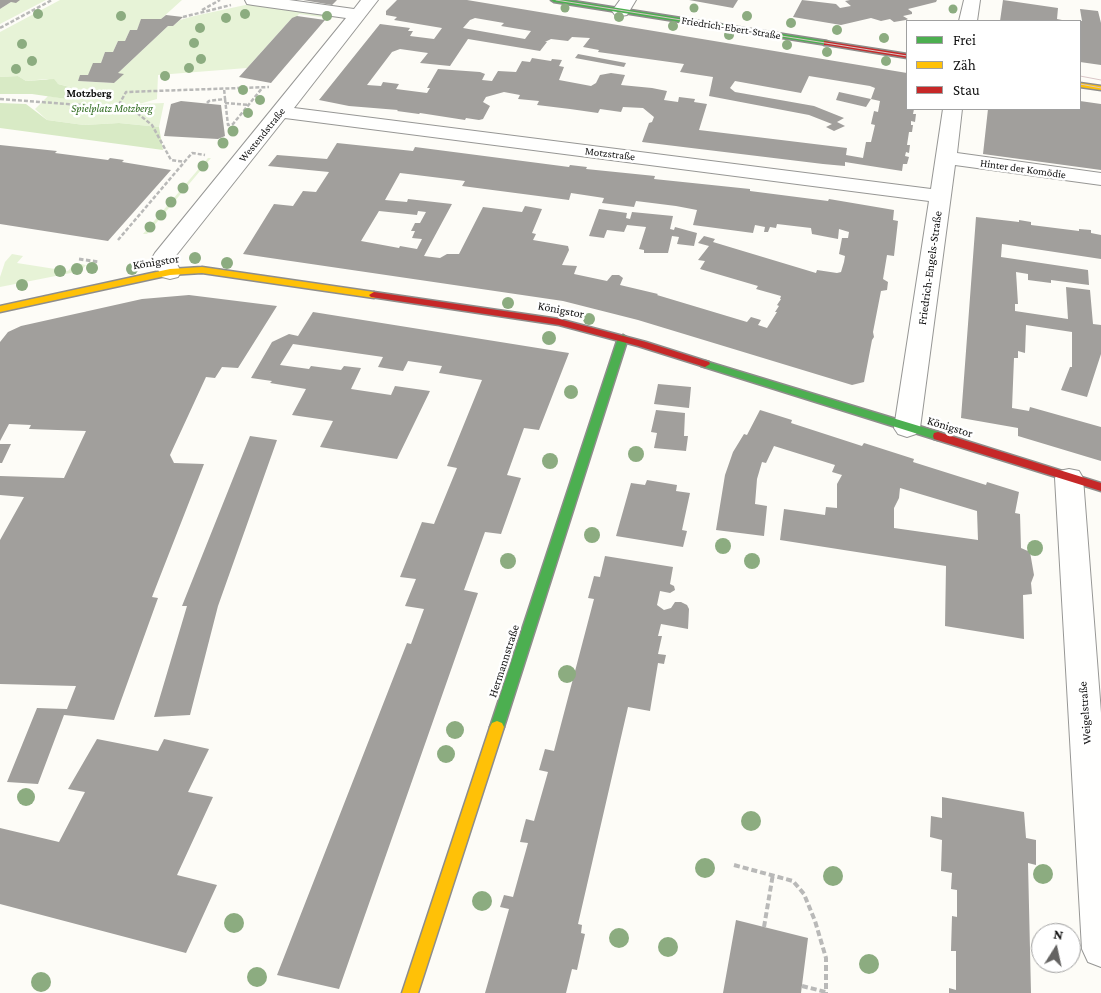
<!DOCTYPE html>
<html>
<head>
<meta charset="utf-8">
<style>
  body { margin:0 }
  #map { position:relative; width:1101px; height:993px; overflow:hidden; background:#fdfcf7; font-family:"Crimson Pro",serif }
  canvas { display:block }
  .legend { position:absolute; left:906px; top:20px; width:175px; height:90px; box-sizing:border-box; background:#fff; border:1px solid #a0a0a0; margin:0; padding:6px 9px; list-style:none; font-size:15px; color:#111 }
  .legend li { display:flex; align-items:center; gap:10px; height:25px }
  .legend b { width:25px; border:1px solid #a0a0a0 }
  .north { position:absolute; left:1031px; top:923px; width:50px; height:50px; box-sizing:border-box; background:#fff; border:1px solid #a0a0a0; border-radius:50%; rotate:10deg; font-size:14px; font-weight:700; line-height:20px; text-align:center; color:#111 }
  .north::after { content:''; display:block; margin:auto; width:18px; height:22px; background:#646362; clip-path:polygon(50% 0,100% 100%,50% 72%,0 100%) }
</style>
</head>
<body>
<div id="map">
<canvas width="1101" height="993"></canvas>
<ul class="legend">
<li><b style="height:6px;background:#4caf50"></b>Frei</li>
<li><b style="height:6px;background:#ffc107"></b>Zäh</li>
<li><b style="height:6px;background:#c62828"></b>Stau</li>
</ul>
<div class="north">N</div>
</div>
<script>
const ctx = document.querySelector('canvas').getContext('2d');
ctx.lineJoin = 'round';
function fillPath(path, color) {
  ctx.fillStyle = color;
  ctx.fill(path, 'evenodd');
}
function toPath(rows) {
  const path = new Path2D();
  for (const r of rows) {
    path.moveTo(r[0], r[1]);
    for (let i = 2; i < r.length; i += 2) path.lineTo(r[i], r[i + 1]);
  }
  return path;
}
function strokePath(path, color, width, dash) {
  ctx.strokeStyle = color;
  ctx.lineWidth = width;
  ctx.lineCap = dash ? 'butt' : 'round';
  ctx.setLineDash(dash || []);
  ctx.stroke(path);
}
function label(font, color, halo, rows, align = 'center') {
  ctx.font = font + ' "Crimson Pro",serif';
  ctx.lineWidth = 5;
  ctx.setLineDash([]);
  ctx.textBaseline = 'middle';
  ctx.strokeStyle = halo;
  ctx.fillStyle = color;
  for (const [text, x, y, turn = 0] of rows) {
    ctx.save();
    ctx.translate(x, y);
    ctx.rotate((+turn || 0) * Math.PI / 180);
    ctx.textAlign = isNaN(turn) ? turn : align;
    if (halo) ctx.strokeText(text, 0, 0);
    ctx.fillText(text, 0, 0);
    ctx.restore();
  }
}
const green = toPath([
  [20,0,46,0,0,24,0,9,11,2],
  [60,0,182,0,161,19,141,20,137,30,130,30,125,41,118,41,113,52,105,52,101,63,88,75,81,75,78,81,114,83,123,74,118,73,168,26,173,26,180,20,194,16,250,4,331,15,328,18,299,14,295,19,292,18,247,68,158,75,157,99,139,104,164,103,159,127,119,123,84,125,47,120,35,109,48,96,73,100,82,90,58,84,47,79,26,81,18,76,0,77,0,32],
  [208,158,211,158,147,234,143,234],
  [12,254,23,256,17,263,68,271,75,263,86,265,81,271,0,287,0,277,5,262]
]);
const forest = toPath([
  [18,76,26,81,54,79,58,84,81,90,83,96,73,100,32,94,0,94,0,77],
  [0,103,26,104,47,120,84,125,119,123,159,127,163,150,0,128]
]);
const building = toPath([
  [0,0,20,0,16,3,11,2,0,9],
  [303,0,337,0,332,5],
  [397,0,467,0,907,73,907,109,914,109,913,114,916,114,915,122,911,121,911,125,913,125,912,132,909,132,907,145,910,145,909,153,906,152,905,156,909,157,907,164,903,164,902,171,845,162,845,166,823,164,642,142,649,123,652,122,654,117,643,108,623,107,621,112,600,109,598,113,570,109,537,105,539,101,518,99,520,95,504,92,486,97,483,102,490,106,483,119,479,120,466,118,465,120,420,113,419,114,397,111,398,110,349,106,319,100,380,24,410,28,408,31,413,31,410,36,434,39,442,28,394,20,397,17,386,15,386,11],
  [475,18,504,23,501,26,531,31,525,39,463,28,470,20],
  [572,37,590,38,583,47,599,50,598,52,684,64,680,72,713,77,709,96,809,115,832,124,826,127,834,131,845,126,837,122,844,118,814,106,735,92,730,88,735,81,801,93,809,76,870,86,875,88,871,99,880,101,878,112,874,111,871,124,875,125,871,142,866,142,863,158,846,155,847,148,699,130,707,104,694,102,695,99,679,97,678,102,664,100,667,91,652,88,621,85,625,75,611,73,600,75,596,83,591,86,559,80,564,67,559,66,562,60,552,59,551,61,532,58,530,62,522,61,516,72,498,71,492,81,482,80,485,74,480,72,438,69,427,88,430,88,427,93,396,89,399,84,383,82,381,86,367,85,392,52,400,49,428,53,420,63,450,66,468,39,540,51,547,42,545,42,551,39,568,41],
  [689,0,738,0,733,8],
  [802,0,836,4,840,8,851,6,845,1,850,0,937,0,936,2,908,9,912,12,912,14,903,16,908,19,906,20,894,22,890,19,881,21,871,18,841,25,793,17],
  [1003,0,1058,8,1057,19,1067,21,1000,21],
  [1080,9,1098,11,1101,23,1101,65,1080,62,1080,21,1082,21],
  [166,15,183,17,173,26,168,26,118,73,124,74,114,83,78,81,80,75,88,75,93,63,101,63,105,52,113,52,118,41,125,41,130,30,137,30,141,19,161,19],
  [297,16,325,20,271,83,239,77,292,18],
  [578,54,626,63,624,67,575,58],
  [839,92,871,99,866,107,836,100],
  [181,101,221,105,225,136,218,139,164,136,171,104],
  [1080,101,1101,104,1101,170,983,154,988,109,1080,109],
  [337,143,413,151,415,147,569,167,570,165,587,167,586,169,655,176,654,179,750,189,750,191,828,201,829,199,894,210,893,220,898,221,894,256,887,255,883,279,888,282,887,290,881,291,873,332,874,337,872,340,864,382,852,385,638,320,563,301,243,254,274,204,293,206,303,191,316,192,329,172,268,166,277,155,327,159],
  [400,173,465,181,462,186,569,200,571,193,604,198,602,203,634,207,636,201,676,206,697,210,693,225,753,233,755,225,765,227,764,232,768,232,770,227,776,228,777,224,811,228,812,234,838,239,839,229,849,232,848,238,842,238,839,254,845,256,844,262,841,272,837,273,817,270,816,273,713,242,715,239,704,236,698,243,709,246,698,260,705,261,700,269,758,286,756,289,781,296,780,299,781,299,777,305,779,306,775,312,777,312,767,328,758,325,761,320,751,317,747,322,657,295,658,294,620,285,623,278,619,275,612,275,607,281,574,274,577,266,562,265,569,250,568,246,533,240,536,234,532,233,542,209,525,206,522,212,483,207,459,254,447,254,440,258,424,256,452,204,408,199,407,202,385,200],
  [379,211,417,215,418,211,426,212,420,223,415,223,411,231,415,231,412,238,422,239,417,249,400,246,399,248,361,241],
  [0,145,57,151,55,153,108,160,110,158,124,160,122,162,171,170,108,241,0,224],
  [599,209,627,213,626,218,630,219,632,212,673,216,670,229,674,230,675,227,697,233,694,246,677,244,679,237,672,236,668,253,644,253,644,250,639,249,646,227,627,225,624,232,607,230,604,238,589,236],
  [976,217,1019,222,1019,220,1031,222,1031,225,1079,231,1079,229,1091,230,1091,233,1101,235,1101,259,1002,244,1001,257,1088,270,1089,285,1051,280,1051,283,1028,280,1028,274,1016,272,1018,304,1015,304,1015,311,1068,319,1066,287,1090,290,1093,324,1101,325,1101,354,1087,397,1061,390,1070,367,1072,367,1072,332,1026,325,1025,353,1018,351,1018,358,1014,358,1012,408,1029,411,1030,407,1101,427,1101,461,1018,436,1018,428,961,418],
  [189,295,277,306,238,368,222,367,215,378,206,377,170,455,174,463,204,464,152,597,158,598,114,720,64,715,38,784,7,782,37,708,67,709,76,686,0,684,0,540,24,497,0,495,0,476,64,478,86,431,29,429,31,425,9,424,0,441,0,342,8,332,21,326,142,299],
  [313,312,569,353,539,430,524,428,507,475,521,478,501,534,485,532,464,590,478,593,339,989,277,975,407,643,411,644,424,609,405,606,416,579,400,577,422,522,434,524,457,468,447,466,482,380,439,373,442,366,408,361,403,371,378,367,383,357,293,344,280,365,309,369,311,366,341,370,344,366,361,368,351,389,391,395,395,386,430,391,397,459,320,447,333,421,292,415,306,389,270,383,272,381,251,378,272,342,289,334,298,336],
  [658,384,691,387,689,408,654,404],
  [656,410,685,413,684,436,688,436,686,451,654,448,657,433,651,432],
  [760,410,792,420,791,423,862,446,864,443,914,459,913,462,986,485,987,482,1019,492,1015,513,1020,514,1021,548,1030,552,1034,575,1031,583,1032,594,1023,595,1024,639,945,626,946,566,780,540,784,509,825,515,826,507,837,508,837,484,842,475,832,472,835,465,774,446,766,463,762,462,757,479,755,504,767,506,764,536,716,530,725,475,733,452,744,434,747,435],
  [900,488,977,511,978,540,894,528,894,508,899,498],
  [250,436,277,440,218,606,190,715,154,717,187,606,182,606],
  [0,444,11,444,2,463,0,463],
  [647,480,677,485,676,491,690,493,682,530,687,531,683,547,616,536,631,483,645,485],
  [605,556,673,567,670,584,674,586,675,590,670,593,660,591,657,605,664,610,671,608,675,602,681,602,687,605,689,609,688,629,661,624,658,636,662,636,658,654,666,655,664,664,658,663,650,711,628,707,578,924,582,925,581,933,585,934,577,970,572,969,566,993,485,993,509,909,500,907,504,895,513,897,528,843,520,842,523,830,526,819,534,821,548,772,539,770,545,749,554,751,594,599,588,598,594,576,600,577],
  [97,739,158,751,164,739,209,749,188,792,213,797,177,875,217,885,186,953,0,904,0,828,59,842,85,792,68,789],
  [942,797,1024,812,1026,838,1036,840,1036,865,1028,863,1031,993,949,993,949,988,956,990,956,951,951,951,952,916,957,917,957,890,951,889,952,873,941,871,942,840,930,837,931,816,942,818],
  [736,920,808,938,801,993,723,993]
]);
const pathFar2 = toPath([
  [202,10,220,0],
  [183,17,231,5],
  [0,28,52,0],
  [0,99,81,105,137,113,152,125,171,160,185,162],
  [225,99,228,125,233,124,263,87],
  [207,103,209,101,225,99,224,88],
  [225,103,249,105],
  [116,110,126,92,269,87],
  [118,240,192,153,205,155]
]);
const pathFar1 = toPath([
  [79,259,99,262]
]);
const path = toPath([
  [734,865,793,881,804,894,815,921,826,958,826,993],
  [764,927,773,874],
  [802,986,826,992]
]);
const street = toPath([
  [245,0,289,0,354,9,361,0,378,0,294,108,931,189,943,109,962,109,957,153,1101,173,1101,185,955,165,920,428,916,434,907,437,898,434,894,428,929,201,285,118,174,258,181,272,178,277,170,279,162,277,152,258,155,253,346,18,253,5,247,4,245,0],
  [620,0,636,0,627,15,621,16,615,15,612,11,620,0],
  [964,0,980,0,977,21,959,21,964,0],
  [1069,469,1079,471,1083,478,1101,713,1101,967,1088,962,1082,949,1055,478,1059,471,1069,469]
]);
const fast = toPath([
  [551,0,567,0,827,41,831,43,827,45,554,2,551,0],
  [623,335,628,338,504,727,502,731,497,733,492,731,490,727,618,338,623,335],
  [705,361,942,433,943,436,938,440,934,439,701,366,700,364,705,361]
]);
const slow = toPath([
  [1080,83,1101,86,1101,90,1080,87,1080,83],
  [202,267,374,292,379,295,374,298,202,273,170,275,0,312,0,306,170,269,202,267],
  [497,721,502,723,504,727,418,993,402,993,490,727,492,723,497,721]
]);
const jam = toPath([
  [824,41,907,54,907,58,827,45,824,45,824,41],
  [374,292,559,319,646,342,709,362,710,364,705,367,638,346,559,325,371,297,369,295,374,292],
  [938,432,1101,483,1101,491,934,439,933,436,934,433,938,432]
]);
const tram = toPath([
  [556,0,907,56],
  [1080,76,1101,80],
  [1080,84,1101,88]
]);
const trees = [
  [565,8,4.5],
  [694,8,4.5],
  [953,9,4.5],
  [38,14,5],
  [245,14,5],
  [121,16,5],
  [327,16,5],
  [747,16,5],
  [619,17,5],
  [226,18,5],
  [791,23,5],
  [673,26,5],
  [200,28,5],
  [837,30,5],
  [729,35,5],
  [884,38,5],
  [194,43,5],
  [22,44,5],
  [787,45,5],
  [827,52,5],
  [201,59,5],
  [32,61,5],
  [886,61,5],
  [189,68,5],
  [16,69,5],
  [165,76,5],
  [243,90,5],
  [260,100,5],
  [248,113,5],
  [233,131,5.5],
  [223,143,5.5],
  [203,166,5.5],
  [183,188,5.5],
  [171,202,5.5],
  [161,215,5.5],
  [150,227,5.5],
  [195,258,6],
  [227,263,6],
  [92,268,6],
  [77,269,6],
  [132,269,6],
  [60,271,6],
  [22,285,6],
  [508,303,6],
  [589,319,6],
  [549,338,7],
  [571,392,7],
  [636,454,8],
  [550,461,8],
  [592,535,8],
  [723,546,8],
  [1035,548,8],
  [508,561,8],
  [752,561,8],
  [567,674,9],
  [455,730,9],
  [446,754,9],
  [26,797,9],
  [751,821,10],
  [705,868,10],
  [1043,874,10],
  [833,876,10],
  [482,901,10],
  [234,923,10],
  [619,938,10],
  [668,947,10],
  [869,964,10],
  [257,977,10],
  [41,982,10]
];
const farStreetnames = [
  ["Friedrich-Ebert-Straße",731,28,9],
  ["Westendstraße",262,135,-51],
  ["Motzstraße",610,154,7],
  ["Hinter der Komödie",1023,169,8]
];
const farNeighbourhoodnames = [
  ["Motzberg",89,94]
];
const farParknames = [
  ["Spielplatz Motzberg",112,109]
];
const streetNames = [
  ["Königstor",156,262,-9],
  ["Friedrich-Engels-Straße",930,268,-82],
  ["Königstor",561,310,11],
  ["Königstor",950,427,17],
  ["Hermannstraße",504,661,-72],
  ["Weigelstraße",1085,713,-94]
];
fillPath(green, '#e7f3d7');
fillPath(forest, '#d8eac5');
fillPath(building, '#a19f9c');
strokePath(street, '#979795', 2);
strokePath(fast, '#8e8d8b', 3);
strokePath(slow, '#8e8d8b', 3);
strokePath(jam, '#8e8d8b', 3);
strokePath(pathFar2, '#b9b9b8', 2.5, [4, 2]);
strokePath(pathFar1, '#b9b9b8', 3, [4.5, 2.5]);
strokePath(path, '#b9b9b8', 4, [6, 3]);
fillPath(street, '#fffffe');
fillPath(fast, '#4caf50');
fillPath(slow, '#ffc107');
fillPath(jam, '#c62828');
strokePath(tram, '#d9c6c7', 1);
ctx.fillStyle = '#8cac80';
for (const [x, y, r] of trees) {
  ctx.beginPath();
  ctx.arc(x, y, r, 0, 2 * Math.PI);
  ctx.fill();
}
label('11px', '#111', '#fff', farStreetnames);
label('bold 11px', '#111', '#fff', farNeighbourhoodnames);
label('italic 11px', '#2f6b1f', '#fff', farParknames);
label('12px', '#111', '#fff', streetNames);
</script>
</body>
</html>
